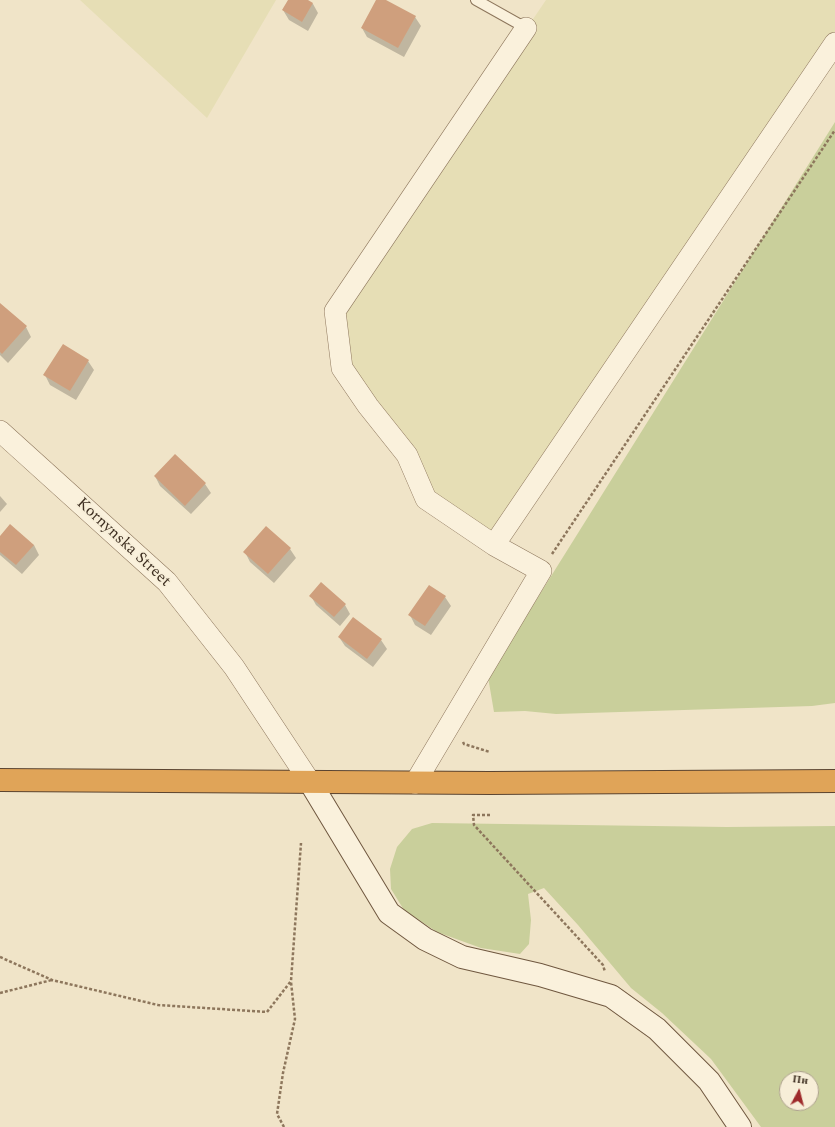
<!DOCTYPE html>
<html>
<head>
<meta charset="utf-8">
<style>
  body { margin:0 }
  #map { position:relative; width:835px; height:1127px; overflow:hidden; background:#f0e4c8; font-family:Spectral,serif }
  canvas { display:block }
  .north { position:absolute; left:779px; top:1071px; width:40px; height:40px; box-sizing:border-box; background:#f7eed8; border:1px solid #ada18e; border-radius:50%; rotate:7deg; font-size:11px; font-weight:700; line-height:16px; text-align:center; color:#3d2e20 }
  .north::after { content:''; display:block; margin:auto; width:14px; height:18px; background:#9e2a2b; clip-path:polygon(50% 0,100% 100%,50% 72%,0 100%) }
</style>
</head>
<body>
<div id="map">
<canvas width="835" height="1127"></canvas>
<div class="north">Пн</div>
</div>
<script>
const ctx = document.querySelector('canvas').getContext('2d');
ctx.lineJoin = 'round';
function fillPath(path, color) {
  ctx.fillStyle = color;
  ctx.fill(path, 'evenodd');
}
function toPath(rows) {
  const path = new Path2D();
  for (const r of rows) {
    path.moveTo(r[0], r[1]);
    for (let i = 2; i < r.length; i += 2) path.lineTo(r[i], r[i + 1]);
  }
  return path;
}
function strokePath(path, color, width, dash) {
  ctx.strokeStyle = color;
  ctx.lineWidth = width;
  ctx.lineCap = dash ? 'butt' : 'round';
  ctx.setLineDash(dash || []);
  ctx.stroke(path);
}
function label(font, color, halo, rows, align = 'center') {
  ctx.font = font + ' Spectral,serif';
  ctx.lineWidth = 3.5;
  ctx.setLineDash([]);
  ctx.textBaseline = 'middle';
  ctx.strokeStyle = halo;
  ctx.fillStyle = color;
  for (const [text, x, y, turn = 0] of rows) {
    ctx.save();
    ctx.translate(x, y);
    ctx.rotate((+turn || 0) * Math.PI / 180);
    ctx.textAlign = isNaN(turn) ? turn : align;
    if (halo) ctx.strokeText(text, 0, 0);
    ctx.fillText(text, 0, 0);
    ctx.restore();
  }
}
const farmland = toPath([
  [80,0,276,0,207,118],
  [546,0,835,0,835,43,494,545,426,499,342,368,335,311]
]);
const green = toPath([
  [835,122,835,703,812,706,556,714,525,711,494,712,488,677],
  [432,823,727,827,835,826,835,1127,761,1127,711,1059,662,1013,631,988,578,925,544,888,528,894,531,920,529,944,520,954,481,948,437,932,404,910,391,889,390,869,397,847,412,829],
  [787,1079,811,1079,811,1103,787,1103]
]);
const shadow = toPath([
  [289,0,306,0,313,4,318,13,308,31,289,20,283,10],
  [377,0,384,0,415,17,421,26,404,57,367,37,362,28],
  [0,305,26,327,31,337,8,363,0,355],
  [88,361,94,370,76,400,50,385,45,375],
  [175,455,205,484,211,493,191,514,160,486,155,476],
  [0,496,7,504,0,512],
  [0,537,34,545,39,555,22,574,0,555],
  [290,549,296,558,274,583,250,562,245,552],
  [311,596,345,605,350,614,340,626,316,605],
  [445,597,451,606,431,635,415,625,410,615],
  [339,637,381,640,387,649,373,667,345,646]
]);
const building = toPath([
  [288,0,308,0,313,3,302,22,282,10],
  [376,0,386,0,416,16,398,48,361,28],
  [0,303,27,326,2,354,0,352],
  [63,344,89,360,70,391,43,375],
  [175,454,206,483,185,506,154,476],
  [10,524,34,545,16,565,0,552,0,536],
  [266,526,291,548,268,574,243,552],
  [321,582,346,604,334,617,309,596],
  [429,585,446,596,425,626,408,615],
  [353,617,382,639,367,659,338,637]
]);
const path = toPath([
  [552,554,835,130],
  [463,742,464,744,490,752],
  [490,815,473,815,474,825,603,965,605,972],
  [0,957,52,980,158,1005,267,1012,291,981,301,843],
  [0,993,52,980],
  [284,1127,277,1114,283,1073,295,1019,291,982]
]);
const lane = toPath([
  [476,0,526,28]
]);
const street = toPath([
  [0,431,167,582,234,667,310,782],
  [494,545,835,43],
  [415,783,541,571,494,545,426,499,407,455,368,406,342,368,335,311,526,28]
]);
const secondary = toPath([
  [310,782,389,913,425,939,462,957,540,975,611,996,657,1029,709,1081,740,1127]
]);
const highway = toPath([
  [0,780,490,783,835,781]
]);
const streetNames = [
  ["Kornynska Street",123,543,43]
];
fillPath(farmland, '#e6deb5');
fillPath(green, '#c9cf9b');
fillPath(shadow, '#0003');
fillPath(building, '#cf9f7d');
strokePath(lane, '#8d765c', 12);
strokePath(street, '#8d765c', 22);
strokePath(secondary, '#6f573f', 24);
strokePath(highway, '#5b4430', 24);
strokePath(path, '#8d765c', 2.5, [3, 2]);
strokePath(lane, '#faf1dc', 10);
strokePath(street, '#faf1dc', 21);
strokePath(secondary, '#faf1dc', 22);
strokePath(highway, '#e0a458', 22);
label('16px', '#3d2e20', '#f7eed8', streetNames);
</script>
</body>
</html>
